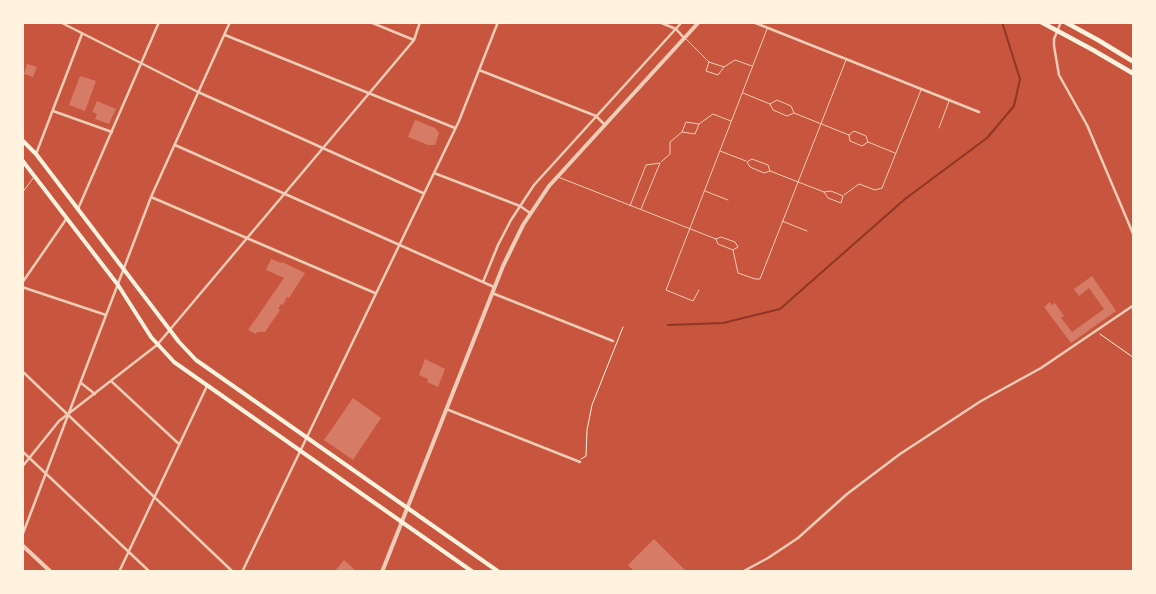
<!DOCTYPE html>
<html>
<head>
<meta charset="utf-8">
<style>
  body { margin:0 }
  #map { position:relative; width:1156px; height:594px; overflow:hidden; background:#c8553d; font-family:Barlow,sans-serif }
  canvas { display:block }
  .frame { position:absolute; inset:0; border:24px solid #fff3e0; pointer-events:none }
</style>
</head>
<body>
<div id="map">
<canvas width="1156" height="594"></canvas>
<div class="frame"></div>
</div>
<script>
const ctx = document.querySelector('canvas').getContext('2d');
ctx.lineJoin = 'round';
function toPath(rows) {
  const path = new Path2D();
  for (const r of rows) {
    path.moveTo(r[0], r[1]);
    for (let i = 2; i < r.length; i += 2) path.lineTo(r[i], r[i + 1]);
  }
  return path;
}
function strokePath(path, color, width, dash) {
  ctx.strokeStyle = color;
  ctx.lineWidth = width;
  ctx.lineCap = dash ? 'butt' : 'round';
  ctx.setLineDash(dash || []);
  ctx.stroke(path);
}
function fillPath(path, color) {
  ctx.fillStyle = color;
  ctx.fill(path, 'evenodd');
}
const stream = toPath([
  [668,325,723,323,780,309,905,199,987,138,1014,106,1020,79,1002,22]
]);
const building = toPath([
  [27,64,37,67,33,77,24,74],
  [80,76,96,81,85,111,69,105],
  [97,101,116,109,109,124,95,119,97,114,92,112],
  [415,120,435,128,439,133,435,145,428,145,408,137],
  [271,259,281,263,282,262,305,273,289,298,287,297,283,305,281,304,278,309,280,310,265,332,257,332,256,334,248,330,284,278,266,270],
  [1092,276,1116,311,1071,343,1044,307,1050,302,1052,305,1055,303,1064,316,1061,318,1072,332,1104,309,1089,288,1079,296,1074,289],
  [425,359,445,369,438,387,427,382,428,379,419,375],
  [353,398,381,418,353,460,324,440],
  [654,539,687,572,635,572,628,565],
  [344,560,357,572,334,572]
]);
const path = toPath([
  [1100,334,1134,358],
  [581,459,586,456,587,430,592,405,623,327]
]);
const service = toPath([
  [685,38,709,62,724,67,718,75,706,71,709,62],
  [724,67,735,60,752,66],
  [743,93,770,104,773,110,787,116,794,113,791,106,777,100,770,104],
  [794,113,849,135],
  [699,124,686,122,682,132,695,134,699,124,713,114,731,121],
  [939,128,949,101],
  [868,142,866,136,854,131,849,135,850,141,862,146,868,142,895,153],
  [720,151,746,161],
  [661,162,670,154,670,142,682,132],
  [770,171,768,165,752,159,747,162,750,167,764,173,770,171,824,192,831,191,843,196,841,203,828,198,824,192],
  [558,177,716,239,718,244,733,250,738,247,735,242,721,237,716,239],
  [705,191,728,200],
  [22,193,34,177],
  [844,195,859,184,875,190,882,188,921,90],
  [630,206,646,165,660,163,641,209],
  [782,221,807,231],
  [733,250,738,273,755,279,760,279,846,60],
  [699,290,693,301,666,290,767,29]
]);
const minor = toPath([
  [60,22,198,92,423,193],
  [370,22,414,40],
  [659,22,676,29,684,38],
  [753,22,979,112],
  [1061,22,1054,39,1054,46,1059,75,1087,125,1134,236],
  [225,35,455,128],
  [479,70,596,116,605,125],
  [53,111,112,132],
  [175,145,494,287],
  [36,154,82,34],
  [434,173,520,206,530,213],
  [151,197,375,293],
  [78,209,159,22],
  [483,282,498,245,511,220,534,185,682,22],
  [22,283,67,218],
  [22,287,106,315],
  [492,293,613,341],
  [22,371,233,572],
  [111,381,179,444],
  [81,383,95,394],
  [446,409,580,462],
  [22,451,150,572],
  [22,467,59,421,157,345,414,40,420,22],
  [22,536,151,197,230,22],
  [119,572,207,386],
  [242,572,459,121,498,22],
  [742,572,768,558,798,538,847,494,900,454,981,401,1041,368,1134,305]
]);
const tertiary = toPath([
  [22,545,51,572],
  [382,572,503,266,523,225,549,186,699,22]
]);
const secondary = toPath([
  [22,140,36,154,179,342,196,360,499,572],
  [22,160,118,285,151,337,174,362,473,572]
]);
const primary = toPath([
  [1041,22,1093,50,1134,74],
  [1065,22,1098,40,1134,62]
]);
strokePath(stream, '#8f3625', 2);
fillPath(building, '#d67c66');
strokePath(path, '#fff3e0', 1);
strokePath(service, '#f1ccb7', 1);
strokePath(minor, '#f1ccb7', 2.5);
strokePath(tertiary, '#f1ccb7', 4);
strokePath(secondary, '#fff3e0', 4);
strokePath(primary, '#fff3e0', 4.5);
</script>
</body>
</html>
